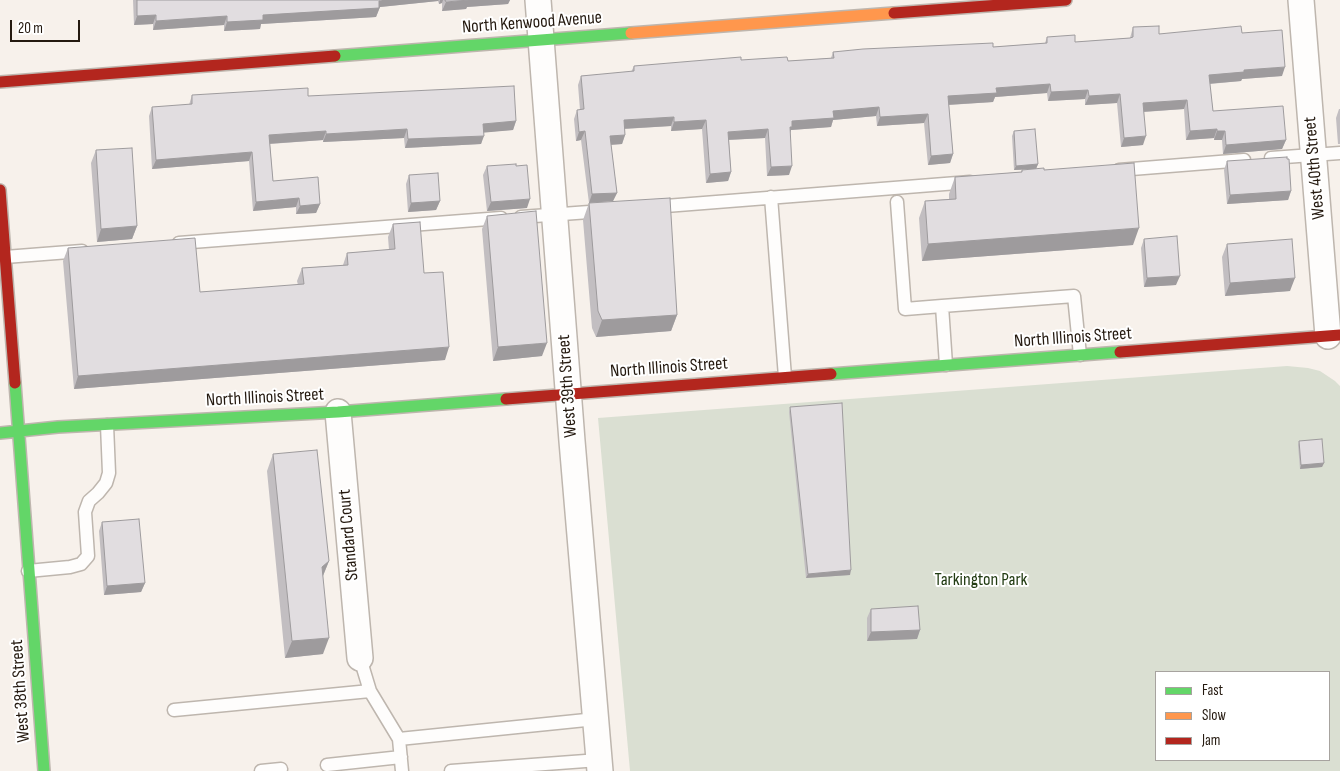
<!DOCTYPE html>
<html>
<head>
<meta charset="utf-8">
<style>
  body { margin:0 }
  #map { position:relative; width:1340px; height:771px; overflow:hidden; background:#f7f1eb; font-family:"Sofia Sans Condensed",sans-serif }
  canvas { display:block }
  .legend { position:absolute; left:1155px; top:671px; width:175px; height:90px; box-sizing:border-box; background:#fff; border:1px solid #a7a39f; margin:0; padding:6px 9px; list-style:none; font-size:15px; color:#24190f }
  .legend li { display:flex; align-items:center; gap:10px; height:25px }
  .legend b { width:25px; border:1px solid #a7a39f }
  .scale { position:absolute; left:10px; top:20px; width:70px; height:22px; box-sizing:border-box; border:2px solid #24190f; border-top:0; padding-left:6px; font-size:15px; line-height:18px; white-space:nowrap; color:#24190f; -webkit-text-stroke:4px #fff; paint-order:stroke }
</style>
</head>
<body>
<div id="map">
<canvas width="1340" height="771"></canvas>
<ul class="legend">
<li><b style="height:6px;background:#63d668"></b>Fast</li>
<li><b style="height:6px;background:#ff974d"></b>Slow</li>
<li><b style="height:6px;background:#b3261e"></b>Jam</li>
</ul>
<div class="scale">20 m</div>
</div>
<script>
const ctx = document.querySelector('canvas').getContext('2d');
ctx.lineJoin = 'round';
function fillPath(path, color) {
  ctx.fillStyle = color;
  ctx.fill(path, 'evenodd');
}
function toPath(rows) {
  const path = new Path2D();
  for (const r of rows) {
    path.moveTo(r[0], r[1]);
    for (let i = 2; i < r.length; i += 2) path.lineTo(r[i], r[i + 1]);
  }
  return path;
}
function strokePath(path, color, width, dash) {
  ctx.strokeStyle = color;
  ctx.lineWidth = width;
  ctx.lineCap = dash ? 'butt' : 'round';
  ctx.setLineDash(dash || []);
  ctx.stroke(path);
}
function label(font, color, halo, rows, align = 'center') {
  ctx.font = font + ' "Sofia Sans Condensed",sans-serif';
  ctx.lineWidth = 4;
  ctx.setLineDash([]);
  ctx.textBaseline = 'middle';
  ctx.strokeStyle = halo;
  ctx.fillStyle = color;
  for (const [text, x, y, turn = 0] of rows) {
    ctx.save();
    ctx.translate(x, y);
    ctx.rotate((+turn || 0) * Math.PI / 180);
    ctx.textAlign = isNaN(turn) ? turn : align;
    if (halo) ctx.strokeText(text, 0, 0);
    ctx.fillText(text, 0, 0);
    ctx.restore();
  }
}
const green = toPath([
  [1287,366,1308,368,1320,371,1335,381,1340,386,1340,771,630,771,598,418],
  [1156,672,1329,672,1329,760,1156,760]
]);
const lane = toPath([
  [1271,158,1340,153],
  [1119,170,1244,160],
  [771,197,785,377],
  [897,202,905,309,942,306],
  [653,207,970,182],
  [521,217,603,211],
  [179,243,501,218],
  [5,257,82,251],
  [946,365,942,306,1074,296,1080,355],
  [28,571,70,567,81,564,88,556,85,512,89,501,98,493,106,483,109,473,107,425],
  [360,658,370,691,399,739,402,771],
  [174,710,370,691],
  [399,739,596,719],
  [327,765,401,757],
  [261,771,281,769],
  [451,771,599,760]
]);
const street = toPath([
  [538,0,572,441,600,771],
  [1301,0,1328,336],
  [338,412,360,658]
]);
const fast = toPath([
  [335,56,631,33],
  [831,374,1120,352],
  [15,383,44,771],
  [0,433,58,427,338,412,506,399]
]);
const slow = toPath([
  [631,33,894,13]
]);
const jam = toPath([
  [894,13,1066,0],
  [0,82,335,56],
  [0,190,15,383],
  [1120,352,1340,335],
  [506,399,831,374]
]);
const wall = toPath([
  [133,0,510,0,508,4,467,7,466,9,442,11,442,3,439,4,438,1,380,7,376,17,261,24,260,29,224,31,224,25,153,30,153,24,134,25],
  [1133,27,1159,34,1242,33,1282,76,1242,79,1241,81,1210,84,1213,111,1286,140,1282,149,1223,154,1222,140,1214,140,1214,138,1186,140,1184,109,1144,112,1143,145,1121,147,1117,103,1085,105,1085,99,1048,101,1047,93,995,97,993,102,949,105,953,154,950,163,928,165,924,123,877,126,876,116,833,120,831,127,791,130,790,133,789,175,767,176,765,138,729,140,731,172,728,181,706,183,702,129,671,131,671,126,624,129,625,135,622,144,611,145,617,193,613,201,589,203,581,140,576,141,574,119,577,110,580,110,578,85,581,76,631,72,634,66,741,60,788,61,831,58,833,52,993,47,1045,43,1047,37,1075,42,1130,38],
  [192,95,308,96,516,121,513,130,484,132,481,144,405,148,404,138,323,142,323,140,270,144,273,181,320,204,316,213,296,214,296,207,253,211,249,161,152,169,149,116,152,107,189,105],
  [1339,109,1340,109,1340,144,1338,144,1336,118],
  [1014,131,1038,164,1036,169,1014,170,1012,136],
  [96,150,137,226,132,239,97,242,91,163],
  [1227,161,1291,191,1288,200,1227,204,1224,170],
  [487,166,527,208,487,211,483,175],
  [1022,170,1044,170,1133,245,922,261,919,218,925,201,949,199,949,194,955,177,1021,172],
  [409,175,440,201,436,210,408,212,406,184],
  [589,203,677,315,671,331,596,337,592,328,583,220],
  [487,216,542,356,493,361,482,229],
  [393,224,424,273,445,360,74,389,63,261,68,248,200,292,298,285,297,281,302,268,343,265,347,253,389,250,388,237],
  [1144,239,1176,285,1144,287,1141,248],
  [1227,244,1290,291,1225,296,1222,257],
  [790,407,850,575,806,578,789,412],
  [1299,441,1324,463,1322,467,1300,469,1298,445],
  [273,454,329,561,323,576,323,654,285,658,267,471],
  [102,522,145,583,141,592,104,595,99,531],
  [871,609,920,630,917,639,867,641,867,618]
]);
const shadedWall = toPath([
  [381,0,439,0,438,1,380,7,376,17,261,24,260,29,224,31,227,22,263,15],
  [440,0,443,0,442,3,439,4],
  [469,0,510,0,508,4,467,7,466,9,442,11,446,2],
  [156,15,153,24,134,25,137,16],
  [227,16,224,25,153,30,156,21],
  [1285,67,1282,76,1242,79,1241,81,1206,84,1209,75,1244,70],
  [1050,84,1047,93,995,97,993,102,945,105,948,96,996,88],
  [1088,90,1085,99,1048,101,1051,92],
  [1120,94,1117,103,1085,105,1089,96],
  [1187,100,1184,109,1140,112,1143,103],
  [879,107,876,116,833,120,831,127,791,130,789,136,786,136,792,121,833,111],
  [928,114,924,123,877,126,880,117],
  [674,117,671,126,620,129,624,120],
  [706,120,702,129,671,131,674,122],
  [516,121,513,130,480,133,483,124],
  [407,129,404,138,323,142,326,134],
  [768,129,765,138,725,140,728,132],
  [1217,129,1214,138,1186,140,1190,131],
  [326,131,323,140,266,144,269,135],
  [585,131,581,140,576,141,579,132],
  [1217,131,1225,131,1222,140,1214,140],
  [625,135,622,144,607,145,610,136],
  [484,136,481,144,405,148,408,139],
  [1146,136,1143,145,1121,147,1124,138],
  [1286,140,1282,149,1223,154,1226,145],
  [252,152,249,161,152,169,156,160],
  [953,154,950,163,928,165,931,156],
  [1038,164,1036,169,1014,170,1016,166],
  [792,166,789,175,767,176,771,167],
  [731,172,728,181,706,183,710,174],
  [1291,191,1288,200,1227,204,1230,195],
  [617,193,613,201,589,203,592,194],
  [299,198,296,207,253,211,256,202],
  [530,199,527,208,487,211,491,202],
  [440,201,436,210,408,212,411,203],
  [320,204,316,213,296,214,300,206],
  [137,226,132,239,97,242,101,229],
  [1139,228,1133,245,922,261,928,244],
  [1180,276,1176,285,1144,287,1147,278],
  [1295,278,1290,291,1225,296,1230,283],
  [677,315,671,331,596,337,602,320],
  [547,343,542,356,493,361,498,347],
  [449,347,445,360,74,389,78,376],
  [1324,463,1322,467,1300,469,1301,465],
  [329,561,322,578,322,567],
  [851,570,850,575,806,578,808,574],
  [145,583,141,592,104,595,107,586],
  [920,630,917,639,867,641,871,632],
  [329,638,323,654,285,658,292,641]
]);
const building = toPath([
  [137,0,382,0,382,1,379,1,379,8,263,15,263,20,227,22,227,16,156,21,156,15,137,16,137,0],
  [445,0,469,0,446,2,445,0],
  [1159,26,1159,34,1241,26,1242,33,1282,30,1285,67,1244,70,1244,72,1209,75,1213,111,1283,106,1286,140,1226,145,1225,131,1217,131,1217,129,1190,131,1187,100,1143,103,1146,136,1124,138,1120,94,1089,96,1088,90,1051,92,1050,84,996,88,997,93,948,96,953,154,931,156,928,114,880,117,879,107,833,111,834,118,792,121,792,127,790,127,792,166,771,167,768,129,728,132,731,172,710,174,706,120,674,122,674,117,624,120,625,135,610,136,617,193,592,194,585,131,579,132,577,110,584,109,581,76,634,71,634,66,741,57,741,60,787,57,788,61,834,58,833,52,863,49,993,43,993,47,1047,43,1047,37,1075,35,1075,42,1130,38,1133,37,1133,27,1159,26],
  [514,86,516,121,483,124,484,136,408,139,407,129,326,134,326,131,269,135,273,181,318,177,320,204,300,206,299,198,256,202,252,152,156,160,152,107,192,104,192,95,308,88,308,96,514,86],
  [1035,129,1038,164,1016,166,1014,131,1035,129],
  [132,148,137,226,101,229,96,150,132,148],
  [1287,157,1287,159,1289,159,1291,191,1230,195,1227,161,1287,157],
  [1134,163,1139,228,928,244,925,201,956,199,955,177,1022,172,1022,170,1044,168,1044,170,1134,163],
  [516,164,516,166,527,165,530,199,491,202,487,166,516,164],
  [438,173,440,201,411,203,409,175,438,173],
  [670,198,677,315,602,320,598,311,589,203,670,198],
  [536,211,547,343,498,347,487,216,536,211],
  [420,222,424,273,443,272,449,347,78,376,68,248,195,238,200,292,304,284,302,268,348,265,347,253,395,249,393,224,420,222],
  [1177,236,1180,276,1147,278,1144,239,1177,236],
  [1292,239,1295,278,1230,283,1227,244,1292,239],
  [842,403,851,570,808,574,790,407,842,403],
  [1322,439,1324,463,1301,465,1299,441,1322,439],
  [317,450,329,561,322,567,329,638,292,641,273,454,317,450],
  [139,519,145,583,107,586,102,522,139,519],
  [918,606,920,630,871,632,871,609,918,606]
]);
const streetNames = [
  ["North Kenwood Avenue",532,23,-4],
  ["West 40th Street",1315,168,-95],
  ["North Illinois Street",1073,338,-4],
  ["North Illinois Street",669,368,-4],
  ["West 39th Street",568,386,-94],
  ["North Illinois Street",265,398,-3],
  ["Standard Court",349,535,-95],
  ["West 38th Street",21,691,-94]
];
const parkNames = [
  ["Tarkington Park",981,580]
];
fillPath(green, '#dadfd2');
strokePath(lane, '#beb6ae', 15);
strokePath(street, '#beb6ae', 28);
strokePath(fast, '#beb6ae', 14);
strokePath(slow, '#beb6ae', 14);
strokePath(jam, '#beb6ae', 14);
strokePath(lane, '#fefdfc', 12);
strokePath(street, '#fefdfc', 25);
strokePath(fast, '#63d668', 11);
strokePath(slow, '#ff974d', 11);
strokePath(jam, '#b3261e', 11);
fillPath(wall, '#c2bec1');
fillPath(shadedWall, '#9e9b9d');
fillPath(building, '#e1dde0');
strokePath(building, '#9e9b9d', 1);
label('18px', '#24190f', '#fff', streetNames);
label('18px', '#223c13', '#fff', parkNames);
</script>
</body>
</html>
